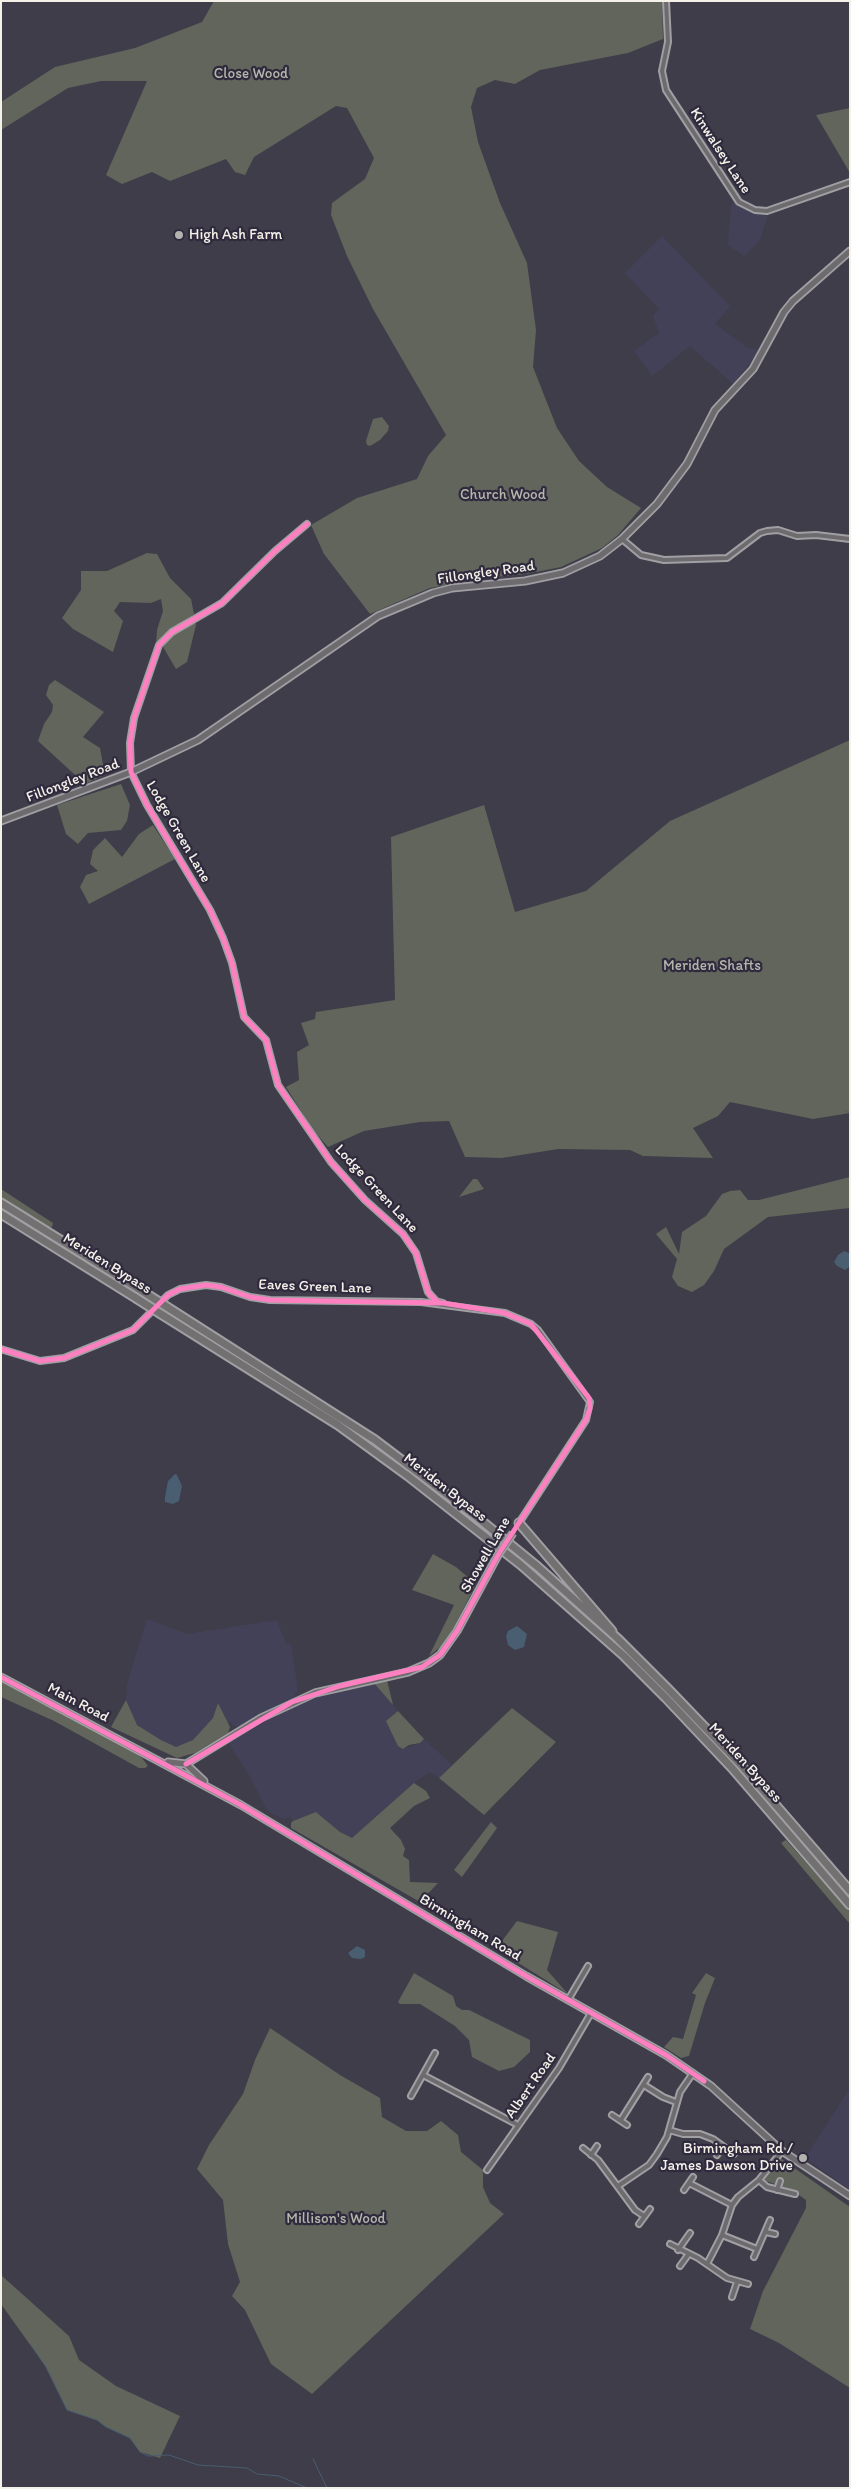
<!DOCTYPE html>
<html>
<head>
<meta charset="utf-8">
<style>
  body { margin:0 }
  #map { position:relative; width:851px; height:2489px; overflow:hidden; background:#3e3d49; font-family:Itim,sans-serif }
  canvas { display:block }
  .frame { position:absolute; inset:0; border:2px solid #f4f1e8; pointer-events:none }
</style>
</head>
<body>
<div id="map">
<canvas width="851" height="2489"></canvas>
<div class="frame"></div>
</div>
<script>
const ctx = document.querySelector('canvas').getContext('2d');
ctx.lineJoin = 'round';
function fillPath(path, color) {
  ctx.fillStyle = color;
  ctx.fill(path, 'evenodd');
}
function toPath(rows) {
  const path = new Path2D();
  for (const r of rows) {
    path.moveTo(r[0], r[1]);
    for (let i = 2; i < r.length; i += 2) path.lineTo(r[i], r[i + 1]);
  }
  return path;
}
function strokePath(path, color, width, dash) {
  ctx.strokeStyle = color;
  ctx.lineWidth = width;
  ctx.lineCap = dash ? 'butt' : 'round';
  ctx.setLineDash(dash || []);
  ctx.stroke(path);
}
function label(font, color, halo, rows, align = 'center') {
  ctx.font = font + ' Itim,sans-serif';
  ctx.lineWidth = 4.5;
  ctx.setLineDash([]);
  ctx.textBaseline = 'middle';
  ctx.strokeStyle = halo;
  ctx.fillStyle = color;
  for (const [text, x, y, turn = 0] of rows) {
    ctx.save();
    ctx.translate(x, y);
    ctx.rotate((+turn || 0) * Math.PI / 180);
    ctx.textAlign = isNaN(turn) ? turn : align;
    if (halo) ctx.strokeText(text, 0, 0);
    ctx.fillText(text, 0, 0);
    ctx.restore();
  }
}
const built = toPath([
  [734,201,749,211,768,215,760,240,744,256,728,245,731,205],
  [662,236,730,306,715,324,746,347,760,351,733,384,690,346,652,376,634,351,659,333,653,316,659,309,625,273],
  [147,1619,187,1634,277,1620,286,1644,291,1643,298,1692,295,1693,295,1697,239,1727,233,1726,231,1722,228,1723,218,1703,213,1718,193,1740,176,1747,161,1740,137,1725,126,1700,127,1684],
  [373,1682,398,1711,386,1721,403,1749,420,1743,424,1739,452,1765,439,1778,430,1772,414,1783,352,1838,340,1832,316,1812,293,1821,290,1817,284,1819,271,1813,266,1808,249,1775,228,1743,288,1708,322,1696],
  [850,2088,850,2190,805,2158]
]);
const green = toPath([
  [214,1,662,1,663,39,628,53,540,70,515,84,495,80,477,88,471,107,478,142,500,203,527,263,536,330,533,367,557,428,579,461,607,487,641,508,618,535,602,548,561,567,526,574,476,579,430,588,370,614,324,554,311,525,357,498,417,479,428,456,446,435,373,309,347,256,331,215,332,203,365,179,374,158,347,108,336,106,254,157,245,175,235,172,226,159,170,181,152,172,122,184,106,175,147,81,101,81,68,88,1,130,1,102,55,67,135,48,202,22],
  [850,108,850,173,816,115],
  [382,417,389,426,388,431,380,440,370,446,367,445,366,441,373,419],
  [147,553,157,554,170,578,191,599,194,614,171,630,156,644,157,630,163,611,161,599,151,603,120,602,114,611,123,621,113,652,73,629,62,618,81,590,81,571,107,571],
  [195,620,196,625,187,662,176,669,163,647,167,639],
  [55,680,104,712,83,737,100,748,105,775,85,784,38,741,44,724,52,712,53,705,46,695,49,685],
  [850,740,850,1113,813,1119,730,1102,718,1116,693,1128,713,1158,643,1156,630,1150,558,1149,502,1158,465,1157,449,1121,420,1122,364,1131,328,1147,313,1130,286,1087,299,1080,297,1052,309,1045,301,1023,315,1019,316,1012,395,1000,391,837,484,805,515,912,586,891,670,821],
  [121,784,130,805,127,821,121,830,88,833,78,844,66,834,57,805],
  [153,825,175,859,89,904,80,887,86,875,98,871,90,864,93,850,105,838,122,857,139,834],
  [850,1177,850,1208,768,1217,724,1249,714,1271,704,1285,692,1292,678,1286,672,1277,677,1259,656,1234,666,1227,679,1254,682,1232,706,1216,722,1194,730,1191,740,1190,748,1200,759,1200],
  [473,1179,477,1179,484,1189,459,1197],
  [1,1189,53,1223,52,1227,46,1227,1,1199],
  [433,1554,456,1567,476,1584,453,1629,442,1646,429,1656,454,1605,412,1590],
  [387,1680,393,1705,373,1682],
  [1,1682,128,1748,142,1758,148,1766,145,1768,139,1768,54,1721,1,1697],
  [126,1700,137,1725,161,1740,176,1747,193,1740,213,1718,218,1703,230,1727,228,1733,195,1753,177,1758,111,1727],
  [512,1708,556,1742,484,1815,439,1778],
  [398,1711,424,1739,420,1743,409,1745,403,1749,398,1746,386,1721],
  [414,1783,426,1791,430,1798,414,1806,390,1828,401,1840,405,1849,403,1856,409,1860,410,1882,438,1883,420,1902,291,1828,291,1823,293,1821,316,1812,340,1832,352,1838],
  [491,1822,497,1828,462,1877,454,1870],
  [786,1840,850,1912,850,1924,781,1843],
  [517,1921,558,1932,547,1970,568,1994,496,1949],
  [414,1973,453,1996,456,2006,462,2010,469,2010,530,2040,530,2052,514,2067,499,2071,472,2057,469,2040,455,2026,420,2004,400,2004,398,2002],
  [706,1973,715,1978,705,2003,689,2056,681,2058,664,2047,673,2037,683,2039,696,1995,692,1993],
  [270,2028,340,2075,380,2098,382,2117,406,2131,427,2131,441,2121,458,2135,461,2152,483,2170,483,2187,490,2203,504,2214,312,2394,271,2364,245,2310,232,2296,240,2282,228,2244,223,2200,197,2169,209,2145,243,2094,255,2060],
  [780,2158,850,2207,850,2388,779,2343,750,2329,763,2291,806,2208,806,2200,792,2190,763,2180],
  [1,2275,69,2336,79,2360,116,2386,180,2416,160,2458,140,2452,130,2438,106,2427,97,2420,67,2410,46,2367,1,2304]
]);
const water = toPath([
  [844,1251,849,1253,850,1260,849,1267,845,1270,837,1266,834,1262,838,1255],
  [175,1474,177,1475,182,1486,179,1501,173,1504,165,1502,165,1497,168,1481],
  [517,1626,527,1634,524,1647,515,1650,508,1645,506,1636,508,1631],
  [357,1946,365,1950,365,1957,361,1959,352,1958,348,1953]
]);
const stream = toPath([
  [846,1111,850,1113],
  [31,2345,46,2367,67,2410,97,2420,106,2427,130,2438,140,2452,148,2456,169,2455,198,2465,247,2468,257,2474,279,2476,307,2488],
  [313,2459,327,2488]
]);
const street = toPath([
  [666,1,668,42,662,71,666,90,739,202,755,210,767,211,850,182],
  [307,524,275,551,222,603,172,632,159,645,134,718,130,743,131,772,147,805,210,910,223,938,232,963,244,1017,266,1040,278,1085,331,1162,365,1200,403,1234,416,1253,428,1292,436,1301,443,1303],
  [622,539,641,555,664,560,727,558,760,533,767,531,778,530,797,536,816,535,850,539],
  [1,1349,40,1361,64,1358,133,1330,168,1295,180,1289,206,1285,221,1287,250,1297,270,1300,421,1302,505,1313,531,1324,538,1330,590,1402,586,1420,519,1523],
  [568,2000,588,1966],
  [423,2075,518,2125],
  [644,2085,663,2097,676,2102],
  [411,2096,435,2053],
  [612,2115,627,2125],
  [621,2120,648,2077],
  [669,2130,683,2134,700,2134,713,2139,734,2154],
  [583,2148,598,2160,635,2210,644,2216],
  [591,2155,597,2146],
  [717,2155,723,2146],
  [487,2170,559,2068,591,2013],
  [759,2180,767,2187,795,2194],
  [689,2183,732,2205],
  [618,2186,649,2165,657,2154,667,2137,680,2092,693,2073],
  [684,2190,693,2177],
  [777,2190,780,2181],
  [639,2224,650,2209],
  [766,2232,775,2234],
  [722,2235,757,2249],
  [670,2244,698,2258,727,2278,748,2284],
  [678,2250,690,2233],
  [754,2257,770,2220],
  [707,2264,722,2235,732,2205,738,2197,759,2180,782,2151],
  [680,2266,688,2255],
  [732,2297,737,2282]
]);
const secondary = toPath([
  [1,821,131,772,198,740,378,616,433,593,452,588,525,581,563,573,600,556,622,539,657,504,687,464,715,410,753,369,784,312,793,301,850,251],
  [1,1677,241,1805,526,1976,666,2055,711,2086,782,2151,850,2196],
  [168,1762,186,1764,261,1718,315,1693,408,1672,429,1663,440,1655,457,1631,498,1555],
  [186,1764,204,1781]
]);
const highway = toPath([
  [1,1203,142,1291],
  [1,1214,136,1298],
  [167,1307,375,1440,478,1518,538,1567,617,1638,669,1690,741,1765,850,1891],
  [161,1314,338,1425,408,1476,521,1565,624,1656,666,1698,732,1768,850,1905],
  [519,1523,612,1631]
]);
const secondaryBridge = toPath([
  [498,1555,513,1533]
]);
const highwayBridge = toPath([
  [142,1291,167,1307],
  [136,1298,161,1314]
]);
const cycleway = toPath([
  [307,524,275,551,222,603,172,632,159,645,134,718,130,743,131,772,147,805,210,910,223,938,232,963,244,1017,266,1040,278,1085,331,1162,365,1200,403,1234,416,1253,428,1292,436,1301,441,1303],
  [1,1349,40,1361,64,1358,133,1330,168,1295,180,1289,206,1285,221,1287,250,1297,270,1300,443,1303,505,1313,531,1324,589,1398,590,1408,586,1420,498,1555,457,1631,440,1655,422,1667,340,1686,292,1702,186,1764],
  [1,1677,241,1805,526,1976,666,2055,704,2081]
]);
const markers = [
  [179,235,5,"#b4b2b0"],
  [803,2158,5,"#b4b2b0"]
];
const parkNames = [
  ["Close Wood",251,74],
  ["Church Wood",503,495],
  ["Meriden Shafts",712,966],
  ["Millison's Wood",336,2219]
];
const streetNames = [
  ["Kinwalsey Lane",720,151,57],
  ["Fillongley Road",486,573,-8],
  ["Fillongley Road",73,781,-21],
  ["Lodge Green Lane",178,832,60],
  ["Lodge Green Lane",376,1189,47],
  ["Meriden Bypass",107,1264,32],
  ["Eaves Green Lane",315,1287,2],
  ["Meriden Bypass",445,1488,38],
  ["Showell Lane",486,1555,-60],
  ["Main Road",78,1703,28],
  ["Meriden Bypass",745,1763,48],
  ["Birmingham Road",470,1928,31],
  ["Albert Road",531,2086,-55]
];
const poiNames = [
  ["High Ash Farm",189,235],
  ["Birmingham Rd /",793,2149,"right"],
  ["James Dawson Drive",793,2166,"right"]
];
fillPath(built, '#434158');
fillPath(green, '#62655b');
fillPath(water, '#495e71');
strokePath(stream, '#495e71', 1);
strokePath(street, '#a09fa3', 8);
strokePath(secondary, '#a09fa3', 9);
strokePath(highway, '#a09fa3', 11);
strokePath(street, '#6e6b6e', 4);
strokePath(secondary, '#6e6b6e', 5.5);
strokePath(highway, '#727070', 7);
strokePath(secondaryBridge, '#a09fa3', 9, []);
strokePath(highwayBridge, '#a09fa3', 11, []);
strokePath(secondaryBridge, '#6e6b6e', 5.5);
strokePath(highwayBridge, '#727070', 7);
strokePath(cycleway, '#ff80c0', 5);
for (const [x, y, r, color] of markers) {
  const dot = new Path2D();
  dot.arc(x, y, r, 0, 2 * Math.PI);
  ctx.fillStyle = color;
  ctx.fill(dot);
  strokePath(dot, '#2f2a3d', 2);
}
label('15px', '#b5b5aa', '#2f2a3d', parkNames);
label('15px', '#f4f1e8', '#2f2a3d', streetNames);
label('15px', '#f4f1e8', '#2f2a3d', poiNames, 'left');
</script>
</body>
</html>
